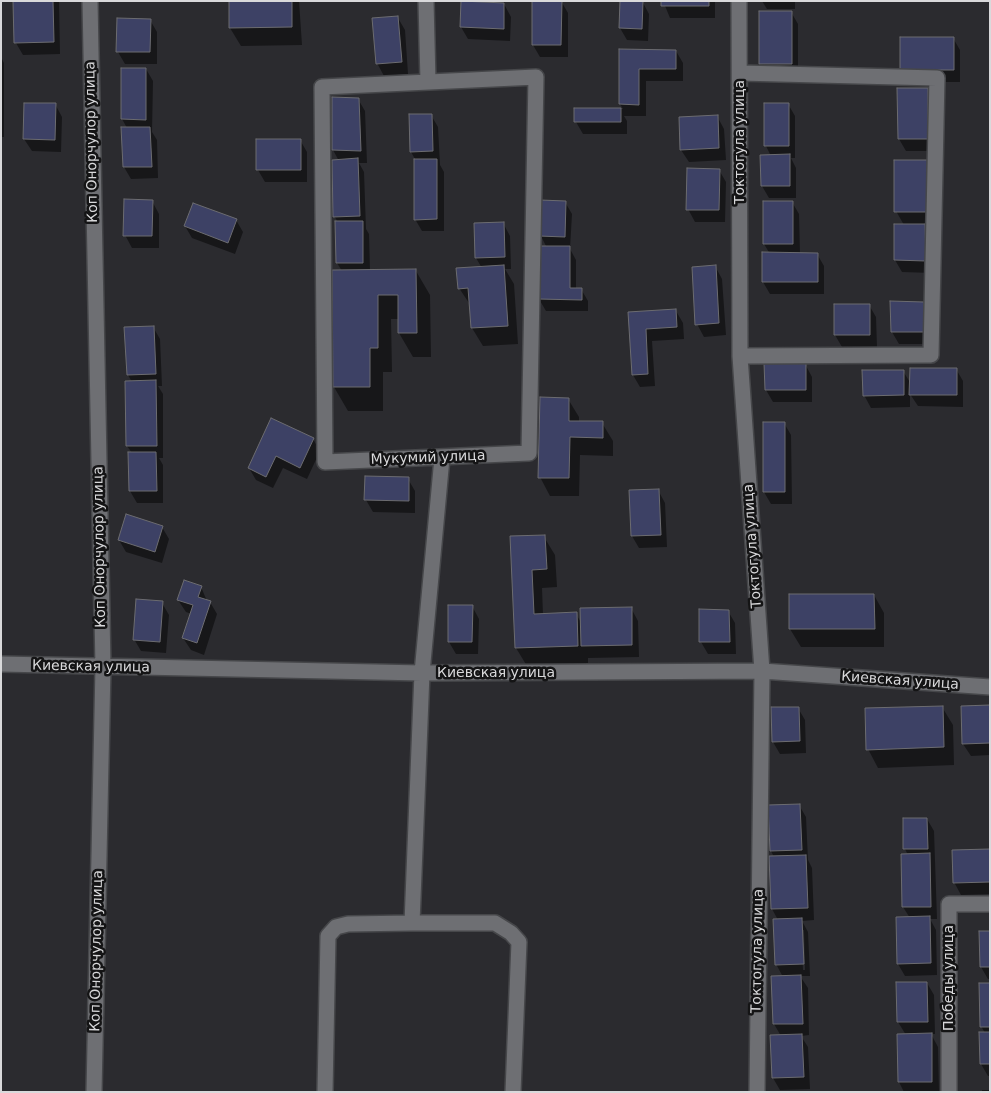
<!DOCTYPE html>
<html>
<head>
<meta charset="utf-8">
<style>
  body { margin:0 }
  #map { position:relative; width:991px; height:1093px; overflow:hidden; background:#2b2b2f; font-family:"DejaVu Sans",sans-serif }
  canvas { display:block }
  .frame { position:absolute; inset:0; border:2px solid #d9d9db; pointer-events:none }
</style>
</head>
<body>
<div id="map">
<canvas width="991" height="1093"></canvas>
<div class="frame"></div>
</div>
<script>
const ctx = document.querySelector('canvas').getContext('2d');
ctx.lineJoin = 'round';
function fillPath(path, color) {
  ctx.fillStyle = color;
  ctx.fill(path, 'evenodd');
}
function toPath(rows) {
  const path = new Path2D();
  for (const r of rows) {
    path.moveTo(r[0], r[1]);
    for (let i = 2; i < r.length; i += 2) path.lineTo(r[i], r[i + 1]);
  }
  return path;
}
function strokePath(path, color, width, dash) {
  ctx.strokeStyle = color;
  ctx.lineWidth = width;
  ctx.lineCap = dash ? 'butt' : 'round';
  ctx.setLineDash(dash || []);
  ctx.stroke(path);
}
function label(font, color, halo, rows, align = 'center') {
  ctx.font = font + ' "DejaVu Sans",sans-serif';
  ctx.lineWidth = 5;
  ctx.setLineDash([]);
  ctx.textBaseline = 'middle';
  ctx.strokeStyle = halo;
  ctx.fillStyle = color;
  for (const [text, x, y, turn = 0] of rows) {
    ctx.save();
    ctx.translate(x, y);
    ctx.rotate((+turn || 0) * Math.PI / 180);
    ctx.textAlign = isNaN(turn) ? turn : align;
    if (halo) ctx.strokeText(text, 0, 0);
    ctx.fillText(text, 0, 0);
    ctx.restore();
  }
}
const shadow = toPath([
  [15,1,59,1,60,54,23,55,16,43],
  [230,1,299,1,302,45,241,46,230,28],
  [561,1,568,13,568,57,540,57,533,45],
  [642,1,649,14,648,41,627,40,620,28],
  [663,1,715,1,715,18,670,18],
  [762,1,795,1,795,9,767,9],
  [504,4,511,17,510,41,468,39,461,27],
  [760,12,791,12,798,24,798,76,767,76,760,64],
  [398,18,405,30,408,74,384,76,377,63],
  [150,20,157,32,157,64,125,64,118,52],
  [953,38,960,50,960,82,908,82,901,70],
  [620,50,676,51,683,63,683,81,646,81,646,116,624,116,627,121,627,134,583,134,576,122,575,109,623,109,620,104],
  [1,57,4,63,4,137,1,137],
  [122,69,146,69,153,81,152,132,157,140,158,178,131,179,124,167,123,129,127,128,122,119],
  [927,90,934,102,934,151,906,151,899,139],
  [333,98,358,99,365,111,367,163,359,163,364,172,366,229,369,234,370,271,416,271,430,295,431,357,413,357,399,333,399,319,391,319,392,372,383,372,383,411,348,411,334,387,342,271,337,263,338,222,334,216,339,161,333,150],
  [55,104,62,117,61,152,32,151,24,139],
  [788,104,795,116,795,158,791,158,796,168,796,198,769,198,762,186,771,156,766,146],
  [431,115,438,127,440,165,444,172,444,231,422,231,415,219,415,159,411,152],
  [717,116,724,129,726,160,689,162,681,150],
  [257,140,300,140,307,152,307,182,265,182,258,170],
  [896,161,934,223,924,223,932,238,932,273,902,272,895,260,895,225,904,225,896,211],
  [719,170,726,182,725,222,695,222,688,209],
  [152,201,159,214,159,248,132,248,125,235],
  [542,201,565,202,572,214,570,249,576,260,576,289,581,289,588,301,588,311,546,311,539,299,540,248,547,248,541,236],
  [792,202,799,214,800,254,817,254,824,266,824,294,770,294,763,282,770,254,764,244],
  [236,220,243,232,235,254,192,238,185,226],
  [503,223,510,236,511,269,505,269,514,284,518,344,483,346,472,328,471,306,459,288,482,268,476,258],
  [715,266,722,279,726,335,704,337,697,324],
  [892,303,923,303,930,315,931,344,899,344,892,332],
  [869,305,876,317,877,347,842,347,835,335],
  [676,311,683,323,684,339,652,341,655,386,640,387,633,375,629,313],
  [153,327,160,339,162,386,158,386,163,394,163,458,159,458,163,465,163,503,137,503,130,491,132,453,127,446,127,382,132,382,128,375],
  [805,364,812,377,812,402,773,402,766,390],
  [956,369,963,381,963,407,918,406,910,394,910,407,871,408,864,395,903,371,911,384],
  [568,399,579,417,579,422,602,423,613,441,613,456,580,455,579,496,550,496,540,477],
  [784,423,791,435,792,504,771,504,764,492],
  [313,439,320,451,307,479,283,468,273,488,256,480,249,468],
  [408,479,415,491,415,513,373,512,366,500],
  [658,490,665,503,667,547,639,548,632,536],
  [162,527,169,539,162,563,126,552,119,540],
  [544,537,555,555,557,587,542,588,543,615,576,614,582,624,631,608,638,621,639,657,588,658,588,664,527,666,516,648,512,538],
  [201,587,207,601,210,602,217,614,204,655,191,650,183,638,192,614,186,612,178,600],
  [874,595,884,613,884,647,801,647,790,629],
  [162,603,169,615,166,653,141,651,134,639],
  [472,606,479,619,478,654,456,654,449,642],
  [700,611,728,611,735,623,736,654,708,654,701,642],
  [990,706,990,755,971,756,963,744],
  [942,707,953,725,954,765,878,768,868,749],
  [798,708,805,720,806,753,780,754,773,742],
  [799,805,806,817,808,860,812,868,814,920,802,921,808,932,810,976,800,976,808,988,809,1035,801,1036,808,1047,810,1089,780,1090,773,1078,781,1036,774,1024,772,977,783,977,776,964,778,920,772,909,770,857,774,857,771,851,769,806],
  [801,930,804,930,805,970,803,970],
  [904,819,927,819,934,831,937,919,930,919,936,930,937,975,905,976,898,964,910,918,903,907,908,855,905,849],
  [990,851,990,894,961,895,954,882],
  [990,932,990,979,988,979,981,967],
  [927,983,934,995,935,1034,931,1034,938,1047,939,1092,904,1092,899,1082,906,1035,898,1022],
  [990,984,990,1076,988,1076,981,1064,985,1033,981,1026],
  [982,1090,990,1090,990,1092,982,1092]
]);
const building = toPath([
  [13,1,53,1,54,42,14,43,13,1],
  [229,1,292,1,292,27,229,28,229,1],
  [461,1,504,3,504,29,460,27,461,1],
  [532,1,562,1,561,45,532,45,532,1],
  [620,1,643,1,642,29,619,28,620,1],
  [661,1,709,1,709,6,661,6,661,1],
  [759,11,792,11,792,64,759,64,759,11],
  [398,16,402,62,376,64,372,18,398,16],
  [117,18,151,19,150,52,116,52,117,18],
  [900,37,954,37,954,70,900,70,900,37],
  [619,49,676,50,676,69,639,69,639,105,619,104,619,49],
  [121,68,146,68,146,120,121,119,121,68],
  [897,88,928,88,928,139,898,139,897,88],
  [332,97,359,98,361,151,332,150,332,97],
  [24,103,56,103,55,140,23,139,24,103],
  [764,103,789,103,789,146,764,146,764,103],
  [574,108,621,108,621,122,574,122,574,108],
  [409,114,432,114,433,151,410,152,409,114],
  [718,115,719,148,680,150,679,117,718,115],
  [121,127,150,127,152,167,123,167,121,127],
  [256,139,301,139,301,170,256,170,256,139],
  [790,154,790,186,761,186,760,155,790,154],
  [358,158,360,216,333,217,332,160,358,158],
  [414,159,437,159,437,219,414,220,414,159],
  [894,160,928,160,927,212,894,212,894,160],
  [687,168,720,169,719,210,686,210,687,168],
  [124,199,153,200,152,236,123,236,124,199],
  [540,200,566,201,565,237,539,236,540,200],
  [763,201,793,201,793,244,763,244,763,201],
  [193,203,237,219,228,243,184,226,193,203],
  [335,221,363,221,363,263,336,263,335,221],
  [504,222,505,257,475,258,474,223,504,222],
  [894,224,925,224,926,261,894,260,894,224],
  [538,246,570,246,570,288,582,288,582,300,538,299,538,246],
  [762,252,818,253,818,282,762,282,762,252],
  [504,265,508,326,471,328,468,288,458,289,456,268,504,265],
  [716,265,719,323,695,325,692,267,716,265],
  [416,269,417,333,398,333,398,295,378,295,378,348,370,348,370,387,333,387,332,270,416,269],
  [890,301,924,302,924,332,891,332,890,301],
  [834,304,870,304,870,335,834,335,834,304],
  [676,309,677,327,646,329,648,374,632,375,628,312,676,309],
  [154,326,156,374,127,375,124,327,154,326],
  [764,363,806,363,806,390,765,390,764,363],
  [910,368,957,368,957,395,909,395,910,368],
  [862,370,904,370,904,395,863,396,862,370],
  [156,380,157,446,126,446,125,381,156,380],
  [540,397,569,398,569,421,603,421,603,438,570,437,569,478,538,478,540,397],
  [271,418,314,438,300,468,276,456,266,477,248,468,271,418],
  [763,422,785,422,785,492,763,492,763,422],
  [128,452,156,452,157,491,129,491,128,452],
  [365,476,409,477,409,501,364,500,365,476],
  [659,489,661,535,631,536,629,490,659,489],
  [126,514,163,526,155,552,118,540,126,514],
  [545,535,547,569,532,570,534,614,577,612,578,646,515,648,510,536,545,535],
  [184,580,202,586,198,597,211,601,197,643,182,638,193,605,177,600,184,580],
  [789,594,874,594,875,629,789,629,789,594],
  [136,599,163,601,160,642,133,640,136,599],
  [448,605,473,605,472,642,448,642,448,605],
  [632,607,632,645,581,646,580,608,632,607],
  [699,609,729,610,730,642,699,642,699,609],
  [990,705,990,743,962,744,961,706,990,705],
  [943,706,944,747,866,750,865,708,943,706],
  [771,707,799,707,800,741,772,742,771,707],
  [800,804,802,850,770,851,768,805,800,804],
  [903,818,927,818,928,849,903,849,903,818],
  [990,849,990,882,953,883,952,850,990,849],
  [930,853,931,907,902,907,901,854,930,853],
  [806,855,808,908,771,909,769,856,806,855],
  [930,916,931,963,897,964,896,917,930,916],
  [802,918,804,964,775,965,773,919,802,918],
  [979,931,990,931,990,967,980,967,979,931],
  [801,975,803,1024,773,1024,771,976,801,975],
  [896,982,927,982,928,1022,897,1022,896,982],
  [979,983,990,983,990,1027,980,1027,979,983],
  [979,1032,990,1032,990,1064,980,1064,979,1032],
  [932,1033,932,1082,898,1082,897,1034,932,1033],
  [802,1034,804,1077,772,1078,770,1035,802,1034]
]);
const minor = toPath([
  [90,1,103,667,94,1092],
  [426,1,428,82],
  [739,1,740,356,762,671,757,1092],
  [536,77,529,453,325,462,322,87,536,77],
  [740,356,931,355,937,78,740,73],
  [1,664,422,673,762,671,990,687],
  [412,923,422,673,442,458],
  [325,1092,328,936,336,927,348,924,412,923,495,923,511,933,519,942,513,1092],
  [949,1092,949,904,990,904]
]);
const streetNames = [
  ["Коп Онорчулор улица",92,142,-91],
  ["Токтогула улица",740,142,-90],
  ["Мукумий улица",428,458,-2],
  ["Токтогула улица",753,546,-94],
  ["Коп Онорчулор улица",100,547,-91],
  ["Киевская улица",91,667,1],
  ["Киевская улица",496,673],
  ["Киевская улица",900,681,4],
  ["Коп Онорчулор улица",97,951,-89],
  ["Токтогула улица",758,951,-89],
  ["Победы улица",949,978,-90]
];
fillPath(shadow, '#0007');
fillPath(building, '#3d4165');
strokePath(building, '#6c6c70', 1);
strokePath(minor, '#46474a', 18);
strokePath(minor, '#6e6f73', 15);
label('14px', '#d9d9db', '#141415', streetNames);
</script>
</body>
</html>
